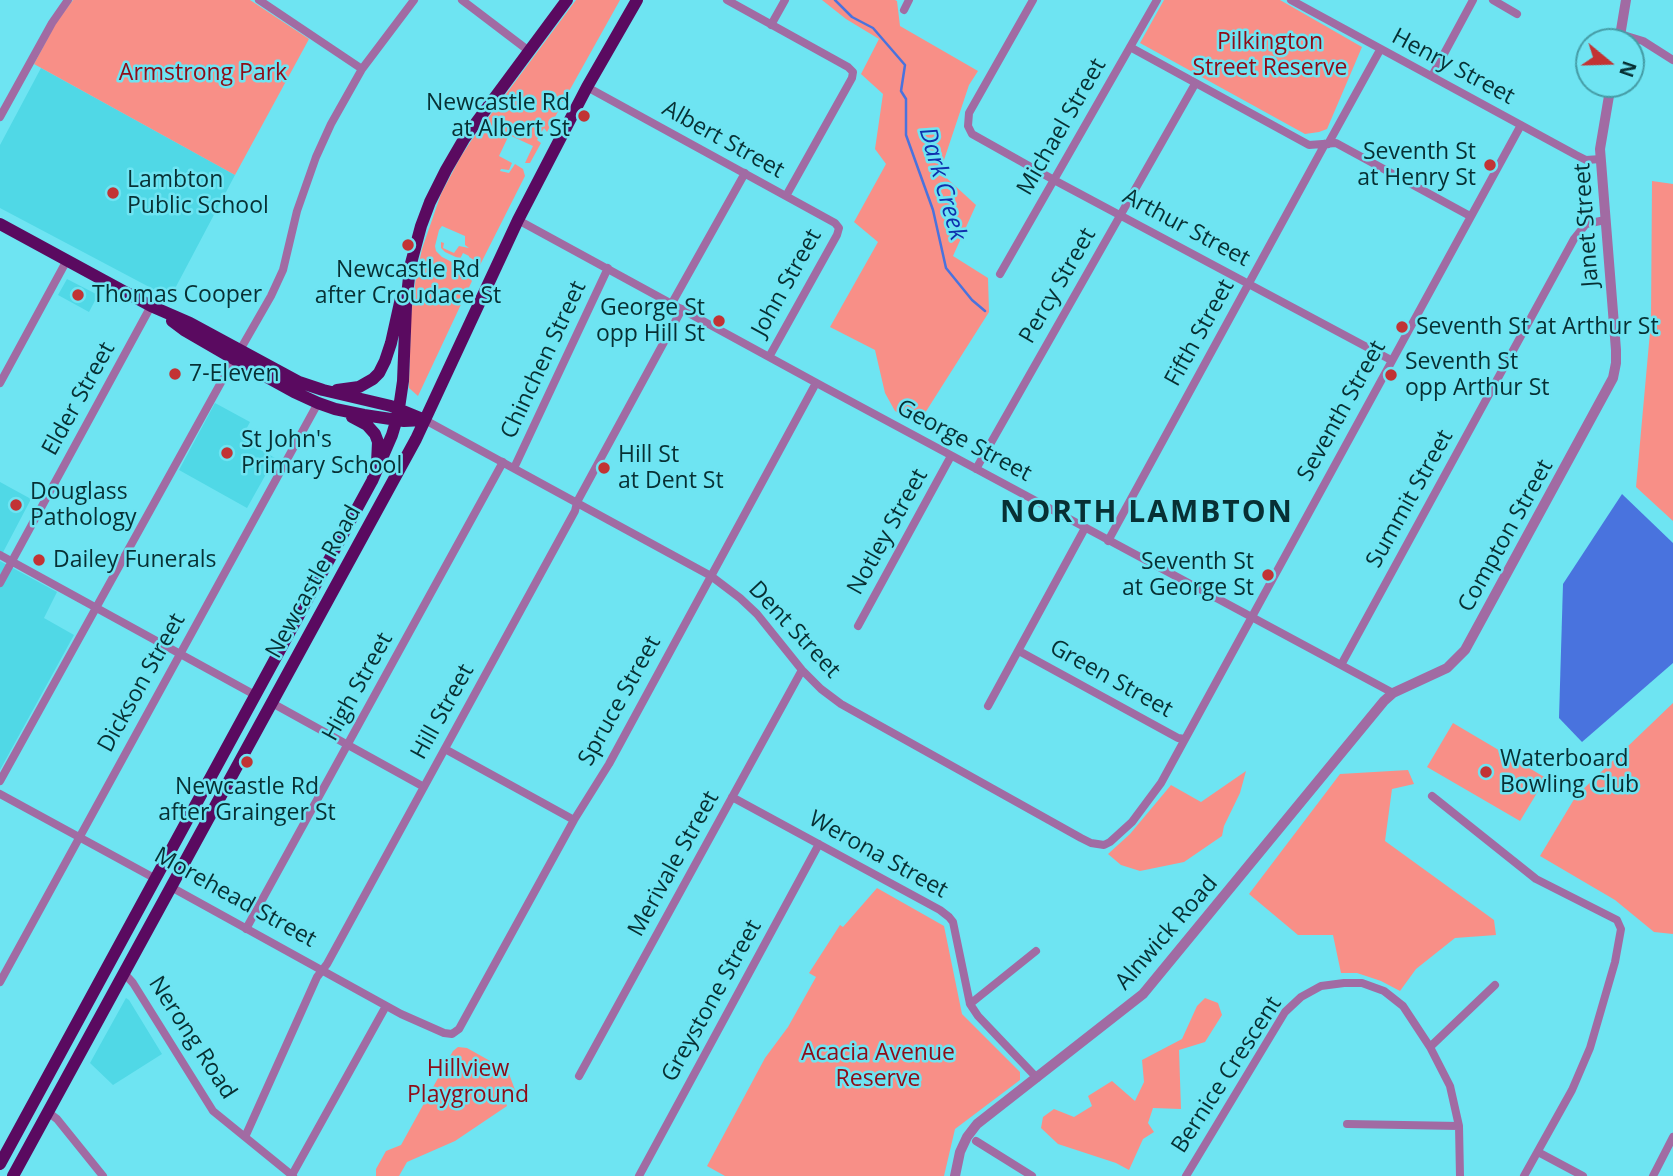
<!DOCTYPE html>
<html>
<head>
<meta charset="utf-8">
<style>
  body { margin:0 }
  #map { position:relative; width:1673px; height:1176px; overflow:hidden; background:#6ee4f2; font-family:"Open Sans",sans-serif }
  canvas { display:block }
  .north { position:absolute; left:1575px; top:28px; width:70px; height:70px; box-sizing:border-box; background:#6ee4f2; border:2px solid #459ca6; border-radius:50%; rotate:109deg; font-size:19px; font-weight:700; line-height:28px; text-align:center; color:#073034 }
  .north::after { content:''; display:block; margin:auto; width:24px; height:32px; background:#c23334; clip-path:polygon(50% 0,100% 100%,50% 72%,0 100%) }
</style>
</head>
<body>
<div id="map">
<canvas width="1673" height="1176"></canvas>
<div class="north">N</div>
</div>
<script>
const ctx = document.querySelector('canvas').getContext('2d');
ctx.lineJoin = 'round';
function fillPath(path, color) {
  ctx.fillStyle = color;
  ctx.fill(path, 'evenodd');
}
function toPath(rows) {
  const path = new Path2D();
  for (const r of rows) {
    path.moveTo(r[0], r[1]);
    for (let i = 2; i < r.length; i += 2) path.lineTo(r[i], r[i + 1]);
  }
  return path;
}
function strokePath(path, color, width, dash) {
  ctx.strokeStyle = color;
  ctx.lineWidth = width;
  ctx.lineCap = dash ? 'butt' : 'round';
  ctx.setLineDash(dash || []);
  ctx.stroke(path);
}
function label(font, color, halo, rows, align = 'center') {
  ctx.font = font + ' "Open Sans",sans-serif';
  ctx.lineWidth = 5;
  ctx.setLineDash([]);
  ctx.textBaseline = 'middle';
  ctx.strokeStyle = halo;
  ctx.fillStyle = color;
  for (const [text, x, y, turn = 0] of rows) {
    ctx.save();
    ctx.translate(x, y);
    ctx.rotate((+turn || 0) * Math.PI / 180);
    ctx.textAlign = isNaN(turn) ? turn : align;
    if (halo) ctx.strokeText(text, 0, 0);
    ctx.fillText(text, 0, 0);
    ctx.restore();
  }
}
const built = toPath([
  [41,68,235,175,170,298,0,208,0,145],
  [67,279,98,295,89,312,58,295],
  [215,403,250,422,241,439,275,458,247,508,179,470],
  [0,482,31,499,0,558],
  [0,561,57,592,44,618,74,635,0,770],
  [126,998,129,1000,162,1054,113,1085,90,1063]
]);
const green = toPath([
  [73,0,250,0,309,39,235,175,34,64,56,23],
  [576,0,620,0,563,102,561,102,562,104,547,132,544,128,537,140,541,143,530,163,525,163,533,146,509,135,499,156,512,163,509,170,501,169,500,171,509,173,515,164,523,169,525,176,479,267,472,266,474,260,469,257,469,256,463,253,460,259,445,252,441,248,441,242,444,243,443,248,454,253,459,246,469,248,465,245,465,236,442,226,439,230,435,246,436,251,442,257,460,266,472,281,418,396,409,388,411,315,416,277,422,249,441,194,460,158,471,141],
  [822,0,895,0,897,1,900,26,978,71,969,85,940,172,976,205,953,256,988,278,989,312,918,424,895,411,885,393,875,350,830,327,878,242,854,222,886,164,875,149,883,94,861,74,879,39,846,19],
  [1164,0,1280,0,1362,47,1327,129,1319,132,1305,134,1140,43],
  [1652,181,1673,184,1673,521,1636,487,1651,321],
  [1673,703,1673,934,1654,932,1615,900,1540,856,1576,796],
  [1453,723,1546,778,1520,821,1427,767],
  [1408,770,1414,784,1392,789,1385,841,1494,920,1496,935,1455,938,1416,969,1400,991,1381,981,1357,973,1341,973,1333,935,1298,935,1249,894,1340,774],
  [1246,771,1240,793,1224,826,1222,836,1184,862,1140,871,1121,865,1108,854,1130,834,1171,785,1201,802],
  [877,888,944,926,962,1014,1020,1072,1020,1080,955,1129,944,1176,725,1176,707,1166,765,1058,788,1027,816,977,809,973,840,925,843,927],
  [1205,998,1218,1003,1222,1015,1205,1042,1179,1050,1181,1109,1153,1108,1148,1123,1154,1132,1143,1139,1129,1170,1116,1163,1058,1144,1041,1128,1043,1117,1054,1109,1074,1117,1092,1106,1088,1096,1112,1081,1135,1101,1144,1082,1142,1060,1182,1039,1197,1006],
  [458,1047,467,1048,508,1071,515,1090,503,1095,507,1106,455,1141,407,1162,399,1176,376,1176,376,1169,386,1151,401,1145,453,1051]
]);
const water = toPath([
  [1622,494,1673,543,1673,663,1582,742,1559,718,1563,584]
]);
const stream = toPath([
  [835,0,852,17,873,28,905,65,901,91,906,99,906,135,933,210,946,268,972,300,985,311]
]);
const minor = toPath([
  [259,0,362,69],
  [462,0,529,51],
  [727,0,848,67,853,72,852,78,786,196],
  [1033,0,969,113,968,126,972,134,1054,180,1391,360],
  [1291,0,1576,155,1586,160,1601,159],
  [1493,0,1517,14],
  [904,10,909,0],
  [771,25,785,0],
  [1620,34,1643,41,1673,60],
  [1130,47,1309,145,1336,143,1470,216],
  [1432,76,1473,0],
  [587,87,835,223,839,228,837,235,769,357],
  [0,117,52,23,68,0],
  [1328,144,1380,50],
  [518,220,824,387,1393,693],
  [1000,274,1157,0],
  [672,303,745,173],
  [240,350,271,296,283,270,297,211,316,157,331,124,362,69,414,0],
  [0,383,67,260],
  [425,420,711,576,740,598,757,614,802,670,821,689,841,704,1081,838,1091,843,1104,845,1110,842,1132,822,1161,783,1521,125],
  [514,468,608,268],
  [976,469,1195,84],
  [1108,541,1325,144],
  [0,555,255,695],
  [0,583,151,306],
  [858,626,951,456],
  [1019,651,1178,738,1185,739],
  [1341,665,1574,239,1586,224,1605,220],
  [272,703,424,787],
  [988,706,1085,528],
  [445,749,574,820],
  [0,781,234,359],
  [0,794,156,879],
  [1432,796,1536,879,1617,920,1621,929,1615,962,1590,1048,1572,1090,1524,1176],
  [732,797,940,910,949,917,953,922,970,1004,978,1016,1037,1078],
  [171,887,401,1014,444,1033,452,1034,459,1029,574,820,609,764,816,383],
  [246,929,503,462],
  [124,973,133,983,213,1111,293,1176],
  [0,982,318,403],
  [970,1004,1036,951],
  [1430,1047,1495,985],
  [579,1076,802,670],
  [49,1113,57,1119,103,1176],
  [1347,1124,1459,1126],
  [245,1137,317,977,327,964,575,511,577,502,682,309],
  [976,1141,1032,1176],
  [1538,1152,1583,1176],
  [292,1175,386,1006],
  [639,1176,819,844],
  [1186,1176,1285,1012,1301,997,1321,986,1344,983,1362,983,1384,991,1403,1006,1430,1047,1450,1086,1459,1126,1460,1176],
  [1653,1176,1673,1137]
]);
const tertiary = toPath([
  [1619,42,1626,0],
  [955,1176,960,1152,967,1137,977,1124,1143,994,1384,701,1393,693,1447,668,1465,650,1613,378,1616,363,1616,350,1600,149,1611,84]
]);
const trunk = toPath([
  [0,224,103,280,151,306,190,323,299,382,323,390,391,406,425,420],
  [172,321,184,330,234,359,294,392,318,403,335,409,364,415,404,421,424,420],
  [337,390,359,387,373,379,379,373,385,361,391,343,401,298],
  [352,417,367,425,375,434,378,442,377,463],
  [0,1164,372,481,392,435,398,415,403,381,406,306,410,267,421,226,430,202,446,170,464,139,567,0],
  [13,1176,416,439,518,220,587,87,637,0]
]);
const markers = [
  [584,116,7,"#c23334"],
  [1490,165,7,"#c23334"],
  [113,193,7,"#c23334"],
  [408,245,7,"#c23334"],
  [78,295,7,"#c23334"],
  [719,321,7,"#c23334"],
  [1402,327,7,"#c23334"],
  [175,374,7,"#c23334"],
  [1391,375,7,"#c23334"],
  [227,453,7,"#c23334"],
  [604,468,7,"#c23334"],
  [16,505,7,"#c23334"],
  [39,560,7,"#c23334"],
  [1268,575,7,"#c23334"],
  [247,762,7,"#c23334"],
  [1486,772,7,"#c23334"]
];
const parkNames = [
  ["Pilkington",1270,42],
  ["Street Reserve",1270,68],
  ["Armstrong Park",203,73],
  ["Acacia Avenue",878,1053],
  ["Reserve",878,1079],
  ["Hillview",468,1069],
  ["Playground",468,1095]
];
const streetNames = [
  ["Henry Street",1453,67,28],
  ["Michael Street",1062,127,-60],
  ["Albert Street",723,140,29],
  ["Janet Street",1587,225,-94],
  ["Arthur Street",1186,228,28],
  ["John Street",787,283,-61],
  ["Percy Street",1058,286,-60],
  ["Fifth Street",1200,333,-61],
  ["Chinchen Street",544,360,-65],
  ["Elder Street",79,399,-61],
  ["Seventh Street",1342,411,-61],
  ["George Street",964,441,28],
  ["Summit Street",1410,499,-61],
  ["Notley Street",888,532,-61],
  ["Compton Street",1506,536,-61],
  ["Newcastle Road",314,582,-61],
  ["Dent Street",794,630,47],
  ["Green Street",1111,679,29],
  ["Dickson Street",142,683,-61],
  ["High Street",358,687,-61],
  ["Spruce Street",620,701,-61],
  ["Hill Street",443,712,-61],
  ["Werona Street",878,855,29],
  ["Merivale Street",674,864,-61],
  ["Morehead Street",235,898,29],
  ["Alnwick Road",1167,933,-49],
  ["Greystone Street",712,1001,-61],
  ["Nerong Road",192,1038,57],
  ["Bernice Crescent",1227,1075,-57]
];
const poiNames = [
  ["Newcastle Rd",570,103,"right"],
  ["at Albert St",570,129,"right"],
  ["Seventh St",1476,152,"right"],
  ["at Henry St",1476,178,"right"],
  ["Lambton",127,180],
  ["Public School",127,206],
  ["Newcastle Rd",408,270,"center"],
  ["after Croudace St",408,296,"center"],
  ["Thomas Cooper",92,295],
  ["George St",705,308,"right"],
  ["opp Hill St",705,334,"right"],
  ["Seventh St at Arthur St",1416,327],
  ["Seventh St",1405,362],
  ["opp Arthur St",1405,388],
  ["7-Eleven",189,374],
  ["St John's",241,440],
  ["Primary School",241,466],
  ["Hill St",618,455],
  ["at Dent St",618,481],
  ["Douglass",30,492],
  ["Pathology",30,518],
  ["Dailey Funerals",53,560],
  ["Seventh St",1254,562,"right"],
  ["at George St",1254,588,"right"],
  ["Waterboard",1500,759],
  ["Bowling Club",1500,785],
  ["Newcastle Rd",247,787,"center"],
  ["after Grainger St",247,813,"center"]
];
const waterNames = [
  ["Dark Creek",942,184,74]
];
const districtNames = [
  ["NORTH LAMBTON",1147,513]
];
fillPath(built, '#50d8e6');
fillPath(green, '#f88f87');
fillPath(water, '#4973de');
strokePath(stream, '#4973de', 2.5);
strokePath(minor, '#a16ba3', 8);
strokePath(tertiary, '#a16ba3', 10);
strokePath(trunk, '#5a0a60', 12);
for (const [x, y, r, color] of markers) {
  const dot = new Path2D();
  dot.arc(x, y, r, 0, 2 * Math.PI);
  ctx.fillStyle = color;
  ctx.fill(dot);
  strokePath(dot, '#6ee4f2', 2.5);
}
label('23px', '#8e0c17', '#6ee4f2', parkNames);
label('23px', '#073034', '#6ee4f2', streetNames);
label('23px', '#073034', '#6ee4f2', poiNames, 'left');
label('italic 24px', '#1031ad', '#6ee4f2', waterNames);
ctx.letterSpacing = '2px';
label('bold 30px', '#073034', '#6ee4f2', districtNames);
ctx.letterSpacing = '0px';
</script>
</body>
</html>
